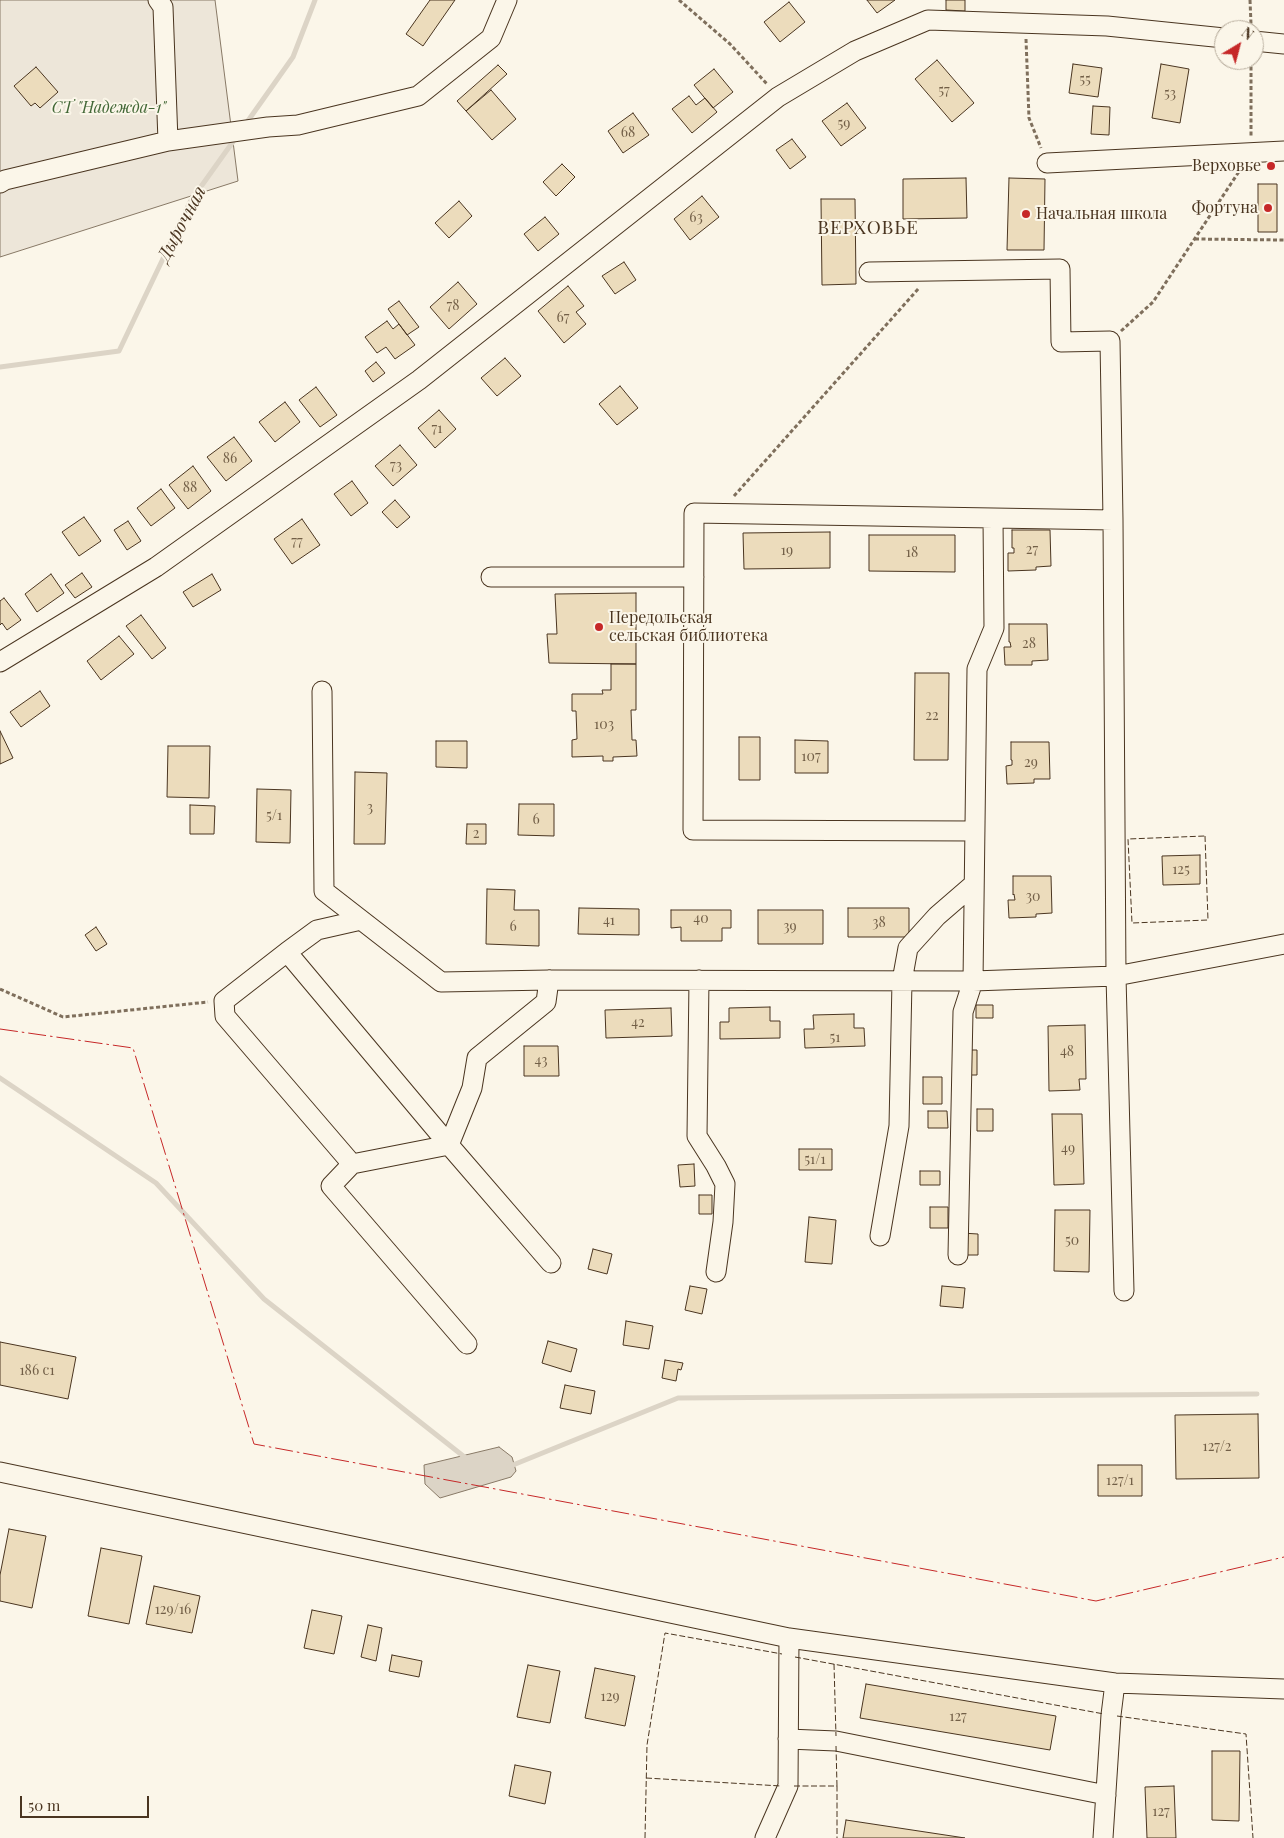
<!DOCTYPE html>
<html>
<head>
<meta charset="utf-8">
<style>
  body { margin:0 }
  #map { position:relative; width:1284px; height:1838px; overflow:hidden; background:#fbf6e9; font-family:"Playfair Display",serif }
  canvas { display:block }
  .north { position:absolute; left:1214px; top:20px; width:50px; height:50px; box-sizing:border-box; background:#fbf6e9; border:1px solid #b4a999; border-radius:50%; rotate:37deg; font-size:14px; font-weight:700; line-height:20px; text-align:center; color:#4a3520 }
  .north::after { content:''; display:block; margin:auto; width:18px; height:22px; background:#c62828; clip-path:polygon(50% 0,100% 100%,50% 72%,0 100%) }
  .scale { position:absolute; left:20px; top:1796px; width:129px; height:22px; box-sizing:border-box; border:2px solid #4a3520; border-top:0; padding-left:6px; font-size:15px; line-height:18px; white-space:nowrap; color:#4a3520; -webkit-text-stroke:4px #fbf6e9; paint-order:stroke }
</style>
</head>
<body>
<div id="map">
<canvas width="1284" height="1838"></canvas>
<div class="north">N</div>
<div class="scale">50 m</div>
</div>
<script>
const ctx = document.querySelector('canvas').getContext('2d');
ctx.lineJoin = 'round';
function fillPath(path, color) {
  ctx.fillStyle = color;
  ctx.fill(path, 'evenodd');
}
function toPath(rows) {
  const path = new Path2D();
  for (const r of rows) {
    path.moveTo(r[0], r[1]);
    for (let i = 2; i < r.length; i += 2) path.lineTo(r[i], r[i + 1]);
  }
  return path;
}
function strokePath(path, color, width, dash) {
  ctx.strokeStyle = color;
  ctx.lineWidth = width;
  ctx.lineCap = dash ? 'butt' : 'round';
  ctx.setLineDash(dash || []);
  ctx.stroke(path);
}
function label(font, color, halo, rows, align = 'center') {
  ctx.font = font + ' "Playfair Display",serif';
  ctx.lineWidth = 4;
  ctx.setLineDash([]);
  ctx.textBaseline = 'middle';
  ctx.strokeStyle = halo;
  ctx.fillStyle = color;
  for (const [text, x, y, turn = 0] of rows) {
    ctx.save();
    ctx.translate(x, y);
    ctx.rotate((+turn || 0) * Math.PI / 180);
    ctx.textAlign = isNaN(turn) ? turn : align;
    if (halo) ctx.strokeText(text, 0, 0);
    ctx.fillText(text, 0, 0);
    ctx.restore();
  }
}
const green = toPath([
  [0,0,215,0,238,181,0,257,0,0]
]);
const water = toPath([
  [499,1447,512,1457,516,1471,511,1477,440,1498,425,1484,424,1465,499,1447]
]);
const stream = toPath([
  [245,125,293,57,315,0],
  [0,367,119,351,190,202,237,136],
  [0,1078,156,1183,264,1299,467,1459],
  [508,1467,678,1398,1257,1394]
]);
const building = toPath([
  [430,0,455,0,423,46,406,34,430,0],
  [867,0,895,0,877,13,867,0],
  [946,0,965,0,965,11,946,10,946,0],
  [789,2,805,22,780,42,764,22,789,2],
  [937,60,974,103,952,122,915,79,937,60],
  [1073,64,1102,68,1098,97,1069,93,1073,64],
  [1161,64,1189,69,1180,123,1152,118,1161,64],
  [498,65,507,74,466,111,457,101,498,65],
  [36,67,58,92,40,108,35,103,31,106,14,86,36,67],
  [714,69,733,92,713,108,694,85,714,69],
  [491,90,516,119,492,140,466,111,491,90],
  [689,96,696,105,705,98,717,112,692,133,672,109,689,96],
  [847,103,866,128,841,146,822,121,847,103],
  [1093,106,1110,107,1109,135,1091,134,1093,106],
  [633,113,649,135,623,153,608,131,633,113],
  [792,139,806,157,790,169,776,150,792,139],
  [562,164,575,177,556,196,543,182,562,164],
  [966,178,967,218,903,219,903,179,966,178],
  [1009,178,1045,179,1044,250,1007,250,1009,178],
  [1258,184,1277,184,1277,232,1258,232,1258,184],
  [702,196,719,217,690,240,674,219,702,196],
  [821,199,855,199,856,284,822,285,821,199],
  [459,201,472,216,449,238,435,223,459,201],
  [545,217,559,234,538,251,524,234,545,217],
  [624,262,636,280,615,294,602,276,624,262],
  [458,282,477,304,449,329,430,307,458,282],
  [568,286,584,306,576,312,586,324,564,343,538,311,568,286],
  [399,301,419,327,407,335,388,309,399,301],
  [387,321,393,329,399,324,415,345,395,359,386,347,377,353,365,337,387,321],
  [505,358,521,376,497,396,481,378,505,358],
  [376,362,385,373,373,382,365,371,376,362],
  [620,386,638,408,617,425,599,404,620,386],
  [316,387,337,415,320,427,299,400,316,387],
  [285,402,300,422,275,442,259,422,285,402],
  [439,410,456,429,435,448,418,428,439,410],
  [234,437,252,461,226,481,207,457,234,437],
  [400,445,417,465,393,486,375,466,400,445],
  [193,466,211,491,188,509,169,485,193,466],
  [352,481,368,503,351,516,334,494,352,481],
  [161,489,175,508,151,526,137,508,161,489],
  [395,500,410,517,397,528,382,512,395,500],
  [84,517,101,541,79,556,62,532,84,517],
  [302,519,320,545,292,564,274,539,302,519],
  [128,521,141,541,127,550,114,530,128,521],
  [1012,530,1050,530,1051,566,1036,567,1036,570,1008,571,1008,553,1014,553,1014,548,1012,548,1012,530],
  [830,532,830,568,744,569,743,533,830,532],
  [869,535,955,535,955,572,869,571,869,535],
  [82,573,92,587,75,598,65,585,82,573],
  [51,574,64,593,37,612,25,594,51,574],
  [212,574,221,590,193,607,183,592,212,574],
  [636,593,636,664,549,663,547,634,557,634,555,594,636,593],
  [4,598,21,620,7,630,2,623,0,625,0,601,4,598],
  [141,615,166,648,152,659,126,626,141,615],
  [1009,624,1047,624,1048,660,1032,661,1032,665,1005,665,1004,647,1011,647,1010,642,1009,642,1009,624],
  [119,636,134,654,101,680,87,661,119,636],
  [611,664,636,664,636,710,631,710,632,740,636,740,637,756,613,757,613,761,603,761,603,756,572,757,572,740,577,739,576,711,572,711,572,694,603,694,602,690,611,690,611,664],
  [915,673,949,673,948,760,914,760,915,673],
  [40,691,50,706,21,727,10,712,40,691],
  [0,731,13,758,0,764,0,731],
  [739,737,760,737,760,780,739,780,739,737],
  [795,740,828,741,828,773,795,773,795,740],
  [436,741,467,741,467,768,436,767,436,741],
  [1011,742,1049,742,1050,779,1034,779,1034,783,1007,784,1006,766,1012,765,1012,760,1011,760,1011,742],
  [168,746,210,746,209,798,167,797,168,746],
  [355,772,387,773,385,844,354,844,355,772],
  [257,789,291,790,290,843,256,842,257,789],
  [519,804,554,804,554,836,518,835,519,804],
  [190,805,215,806,214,834,190,834,190,805],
  [467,824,486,824,486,844,466,844,467,824],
  [1200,855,1200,884,1163,885,1162,856,1200,855],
  [1013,876,1051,876,1052,913,1036,914,1036,917,1009,918,1008,900,1015,900,1014,894,1013,895,1013,876],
  [487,889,515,890,514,910,539,910,539,946,486,944,487,889],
  [579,908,639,909,639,935,578,934,579,908],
  [848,908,909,908,909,937,848,937,848,908],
  [671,910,731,910,731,928,722,928,722,941,681,941,681,927,671,928,671,910],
  [758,910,823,910,823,944,758,944,758,910],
  [96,927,107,944,96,951,85,935,96,927],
  [976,1005,993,1005,993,1018,976,1018,976,1005],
  [770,1007,770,1021,780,1021,780,1038,720,1039,720,1022,729,1022,729,1008,770,1007],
  [671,1008,672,1036,606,1038,605,1010,671,1008],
  [854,1014,854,1028,864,1028,865,1046,805,1048,804,1029,814,1029,813,1015,854,1014],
  [1085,1025,1086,1079,1079,1079,1080,1090,1049,1091,1048,1026,1085,1025],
  [524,1046,558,1046,559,1076,524,1076,524,1046],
  [964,1050,977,1050,977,1075,964,1075,964,1050],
  [923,1077,942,1077,942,1104,923,1104,923,1077],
  [977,1109,993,1109,993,1131,977,1131,977,1109],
  [928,1111,947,1111,948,1128,928,1128,928,1111],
  [1052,1114,1082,1114,1084,1184,1054,1185,1052,1114],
  [799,1149,832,1149,832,1170,799,1170,799,1149],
  [694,1164,695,1186,680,1187,678,1165,694,1164],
  [920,1171,940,1171,940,1185,920,1185,920,1171],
  [699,1195,712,1195,712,1214,699,1214,699,1195],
  [930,1207,948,1207,948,1228,930,1228,930,1207],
  [1055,1210,1090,1210,1089,1272,1054,1271,1055,1210],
  [809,1217,836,1220,832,1264,805,1262,809,1217],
  [961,1233,978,1234,978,1255,961,1255,961,1233],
  [593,1249,612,1254,607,1274,588,1269,593,1249],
  [690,1286,707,1289,702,1314,685,1310,690,1286],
  [942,1286,965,1288,963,1308,940,1306,942,1286],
  [626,1321,653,1326,649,1349,623,1345,626,1321],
  [548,1341,577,1349,571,1372,542,1363,548,1341],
  [0,1342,76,1357,68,1399,0,1385,0,1342],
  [665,1360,683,1363,681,1370,678,1369,676,1381,662,1378,665,1360],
  [565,1385,595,1391,591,1414,560,1408,565,1385],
  [1258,1414,1259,1478,1176,1479,1175,1415,1258,1414],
  [1098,1465,1142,1465,1142,1496,1098,1496,1098,1465],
  [9,1529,46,1536,32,1608,0,1601,0,1575,9,1529],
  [101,1548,142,1556,129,1624,88,1616,101,1548],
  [154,1586,200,1596,192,1633,146,1624,154,1586],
  [312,1610,342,1616,334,1654,304,1648,312,1610],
  [368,1625,382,1628,376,1661,361,1657,368,1625],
  [392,1655,422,1661,419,1677,389,1671,392,1655],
  [528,1665,560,1671,550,1723,517,1717,528,1665],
  [595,1668,635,1676,625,1726,585,1718,595,1668],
  [866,1684,1056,1716,1050,1750,860,1718,866,1684],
  [1212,1751,1240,1751,1239,1821,1212,1820,1212,1751],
  [515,1765,551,1772,545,1804,509,1796,515,1765],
  [1174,1786,1176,1838,1147,1838,1145,1787,1174,1786],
  [846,1820,965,1838,843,1838,846,1820]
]);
const path = toPath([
  [679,0,730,44,767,84],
  [1250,0,1251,24],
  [1026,39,1029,118,1041,148],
  [1251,60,1251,137],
  [1195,239,1284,240],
  [1121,331,1153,302,1240,170],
  [734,496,919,288],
  [0,989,63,1017,208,1002]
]);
const minor = toPath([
  [158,0,163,7,168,141],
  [1254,41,1284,44],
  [1047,163,1284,151],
  [0,183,5,180,168,141,268,127,298,125,418,96,491,38,507,0],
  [869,272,1060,269,1061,342,1110,341,1113,520,1116,976,1124,1291],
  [491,577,694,577],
  [0,662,156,567,419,380,778,97,855,51,928,20,1107,26,1224,38],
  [322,691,324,891,441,982,549,980,973,981,1116,976,1284,944],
  [975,831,693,830,694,513,1113,520],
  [361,920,317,930,287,952,449,1145,551,1263],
  [287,952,224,1001,225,1016,352,1164,331,1186,467,1344],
  [699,980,697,1136,716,1166,725,1184,723,1222,716,1272],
  [352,1164,449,1145,472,1088,477,1058,546,1002,549,980],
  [880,1236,899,1126,902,981,908,948,937,916,974,884],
  [958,1255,963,1012,973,981,977,669,994,628,993,518],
  [0,1472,789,1638,1115,1683,1284,1689],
  [788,1739,836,1741,1106,1795],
  [765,1838,788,1786,789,1638],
  [1103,1838,1111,1715,1115,1683]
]);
const fence = toPath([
  [1205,836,1208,920,1132,923,1128,839,1205,836],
  [795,1657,1104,1714],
  [834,1664,836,1736],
  [1117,1716,1246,1734,1253,1838],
  [836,1746,837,1786],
  [646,1778,781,1786],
  [794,1786,837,1786,837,1838],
  [645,1838,647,1745,665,1633,782,1654]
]);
const power = toPath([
  [0,1029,133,1048,254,1444,1096,1601,1284,1557]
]);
const markers = [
  [1271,166,5,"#c62828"],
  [1268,208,5,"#c62828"],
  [1026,214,5,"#c62828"],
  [599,627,5,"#c62828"]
];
const numberNames = [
  ["55",1085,80],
  ["57",944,91],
  ["53",1170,94],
  ["59",844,124],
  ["68",628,133],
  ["63",696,218],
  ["78",453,306],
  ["67",563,318],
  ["71",437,429],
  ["86",230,459],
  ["73",396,466],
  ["88",190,488],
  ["77",297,542],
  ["27",1032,550],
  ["19",787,551],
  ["18",912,553],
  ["28",1029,644],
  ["22",932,716],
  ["103",604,725],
  ["107",811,757],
  ["29",1031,763],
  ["3",370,808],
  ["5/1",274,816],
  ["6",536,820],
  ["2",476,834],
  ["125",1181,870],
  ["30",1033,897],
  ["40",701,919],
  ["41",609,921],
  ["38",879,923],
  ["6",513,927],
  ["39",790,927],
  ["42",638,1023],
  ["51",835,1038],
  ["48",1067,1052],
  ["43",541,1061],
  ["49",1068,1149],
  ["51/1",815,1160],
  ["50",1072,1241],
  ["186 с1",37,1371],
  ["127/2",1217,1447],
  ["127/1",1120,1481],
  ["129/16",173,1610],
  ["129",610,1697],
  ["127",958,1717],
  ["127",1161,1812]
];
const parkNames = [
  ["СТ \"Надежда-1\"",109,108]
];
const poiNames = [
  ["Верховье",1261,166],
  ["Фортуна",1258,208],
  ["Начальная школа",1036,214,"left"],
  ["Передольская",609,618,"left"],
  ["сельская библиотека",609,636,"left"]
];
const waterNames = [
  ["Дырочная",182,224,-62]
];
const quarterNames = [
  ["ВЕРХОВЬЕ",868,228]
];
fillPath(green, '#ede6d9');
strokePath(green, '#887966', 1);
fillPath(water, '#dcd4c6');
strokePath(water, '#887966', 1);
strokePath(stream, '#dcd4c6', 5);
fillPath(building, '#ecdcbc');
strokePath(building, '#4a3520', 1);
strokePath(minor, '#4a3520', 21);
strokePath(path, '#7f6f5c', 3, [4, 2.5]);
strokePath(minor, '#fbf6e9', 19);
strokePath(fence, '#4a3520', 1, [6, 2.5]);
strokePath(power, '#c62828', 1, [18, 4, 2.5, 4]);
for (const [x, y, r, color] of markers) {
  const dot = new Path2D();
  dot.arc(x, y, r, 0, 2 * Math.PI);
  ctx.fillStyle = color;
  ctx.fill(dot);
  strokePath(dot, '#fbf6e9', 2);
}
label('14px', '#725f47', null, numberNames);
label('italic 16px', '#436837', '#fbf6e9', parkNames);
label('16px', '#4a3520', '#fbf6e9', poiNames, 'right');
label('italic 18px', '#4a3520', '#fbf6e9', waterNames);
ctx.letterSpacing = '1px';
label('19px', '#4a3520', '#fbf6e9', quarterNames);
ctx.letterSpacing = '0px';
</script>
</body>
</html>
